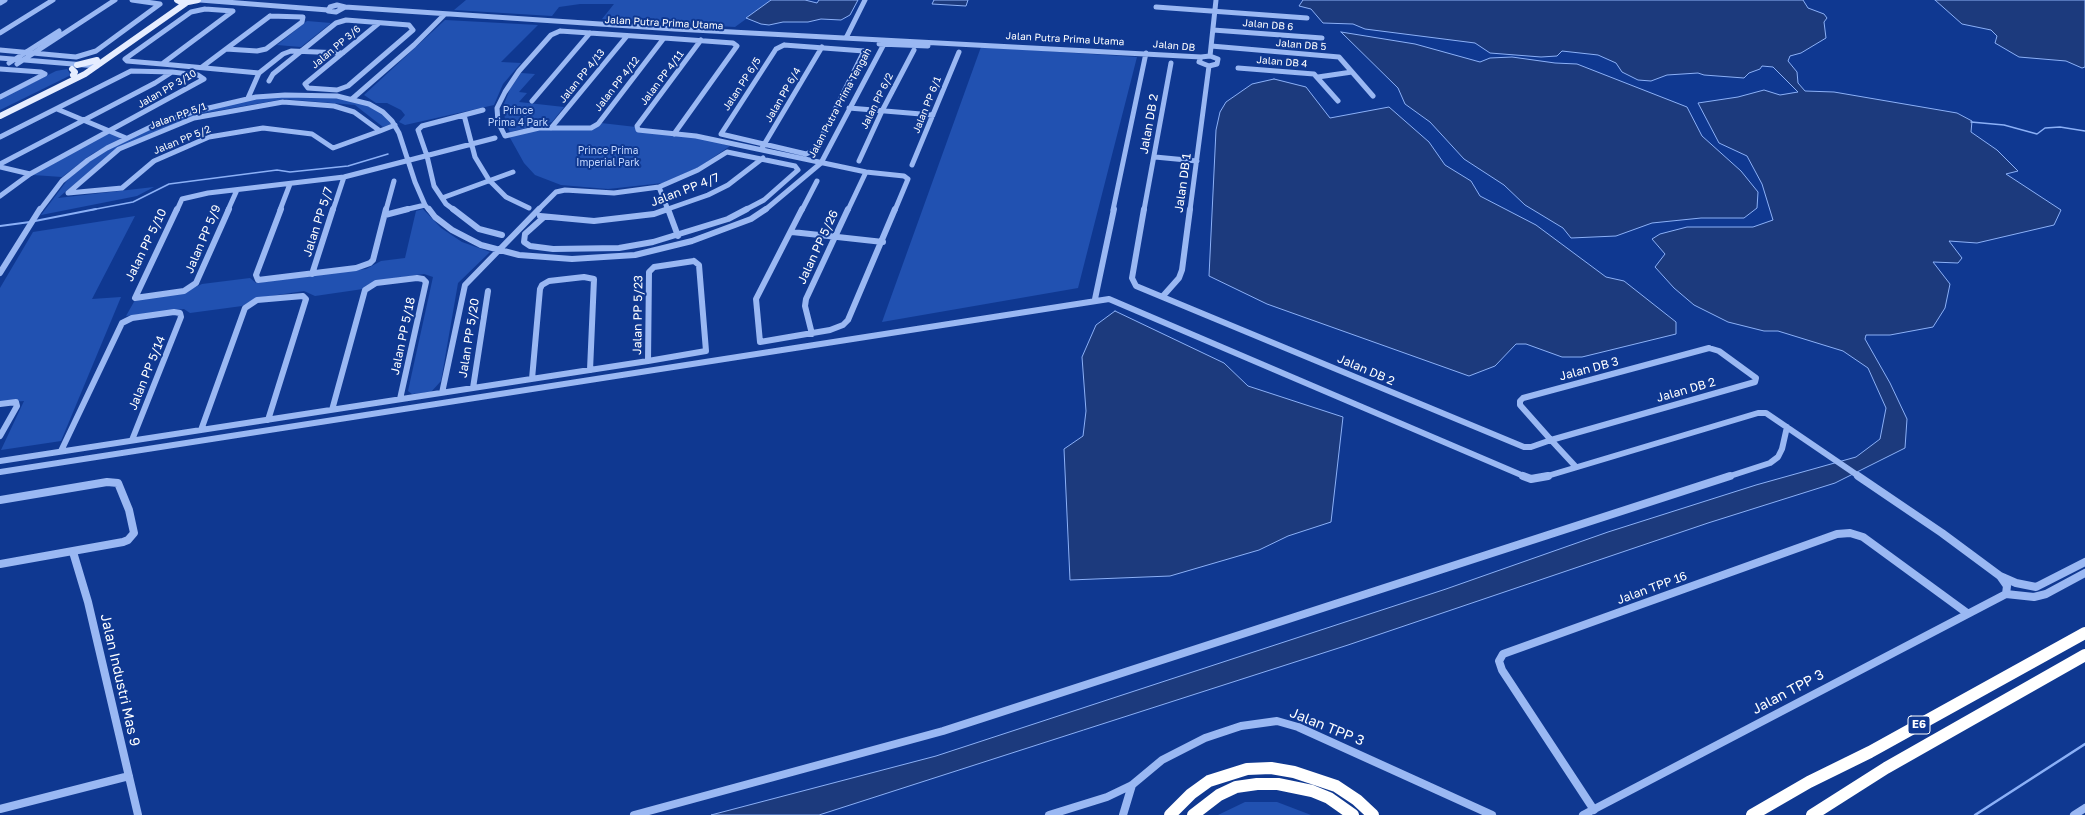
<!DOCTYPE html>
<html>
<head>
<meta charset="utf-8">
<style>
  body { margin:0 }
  canvas { display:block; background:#0f3891 }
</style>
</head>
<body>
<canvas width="2085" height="815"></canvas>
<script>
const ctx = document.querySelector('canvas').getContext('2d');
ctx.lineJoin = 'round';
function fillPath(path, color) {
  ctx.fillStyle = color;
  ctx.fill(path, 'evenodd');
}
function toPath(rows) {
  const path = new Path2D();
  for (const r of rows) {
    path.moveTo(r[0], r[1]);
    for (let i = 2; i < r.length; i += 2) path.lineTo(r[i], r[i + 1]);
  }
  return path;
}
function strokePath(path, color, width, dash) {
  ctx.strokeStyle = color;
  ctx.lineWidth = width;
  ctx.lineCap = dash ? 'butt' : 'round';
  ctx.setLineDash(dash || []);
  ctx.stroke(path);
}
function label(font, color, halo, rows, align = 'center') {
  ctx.font = font + ' "Golos Text",sans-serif';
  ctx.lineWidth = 4;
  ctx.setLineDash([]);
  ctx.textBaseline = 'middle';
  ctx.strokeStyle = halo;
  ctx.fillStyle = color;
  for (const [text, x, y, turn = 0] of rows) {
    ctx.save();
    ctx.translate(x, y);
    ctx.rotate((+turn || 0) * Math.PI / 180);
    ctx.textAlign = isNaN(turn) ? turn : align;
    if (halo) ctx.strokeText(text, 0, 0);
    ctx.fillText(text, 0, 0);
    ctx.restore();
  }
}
const green = toPath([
  [466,0,772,0,735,27,602,19,614,4,580,4,559,7,552,16,454,10],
  [445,20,538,25,501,62,521,63,503,84,494,105,405,125,399,122,405,115,401,110,387,103,376,103,364,95],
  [307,21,331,23,301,47,277,45],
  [981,47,1137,57,1078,288,882,322],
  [67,69,71,75,0,110,0,99,56,71],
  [521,73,535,74,519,92,527,93,519,102,564,107,552,122,510,132,505,122,504,104,510,89],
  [284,96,336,98,367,105,382,113,391,124,383,127,355,105,284,99,198,114,117,148,58,198,154,187,137,196,41,215,72,174,105,151,164,122,255,98],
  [601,123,636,127,638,132,698,137,730,146,699,167,663,183,608,189,561,185,535,175,524,163,509,136,539,129,579,130],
  [109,132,121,138,92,154,62,177,33,175],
  [423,209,441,228,462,242,490,252,458,283,441,381,431,392,412,394,408,391,433,277,424,274,380,280,363,289,315,296,304,291,257,298,242,306,190,313,184,309,126,316,135,300,180,294,202,284,250,278,256,283,366,269,381,261,405,258,416,211],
  [135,216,92,299,121,297,61,441,1,450,24,401,0,403,0,288,33,232],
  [1245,802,1277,802,1311,815,1218,815]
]);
const water = toPath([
  [771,0,805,0,817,3,819,0,858,0,850,15,841,20,821,19,808,22,783,22,769,25,761,24,746,18,771,0],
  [934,0,968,0,966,6,932,4,934,0],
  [1303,0,1803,0,1808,8,1824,14,1827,18,1824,22,1826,38,1801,53,1790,56,1788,61,1797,72,1798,83,1805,91,1834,92,1957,113,1972,121,1971,132,1997,150,2018,171,2006,174,2061,210,2054,225,1977,243,1949,241,1962,258,1958,263,1933,262,1950,284,1945,308,1933,327,1890,335,1866,335,1865,339,1890,383,1907,419,1905,448,1835,483,1708,523,1348,645,819,815,711,815,936,756,1446,589,1608,532,1756,485,1856,457,1880,439,1886,408,1868,368,1843,351,1778,331,1764,331,1728,322,1694,305,1674,288,1655,267,1665,254,1652,239,1660,234,1687,227,1753,227,1773,220,1762,184,1747,156,1719,143,1698,103,1738,97,1764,90,1780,95,1798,92,1773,67,1762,66,1760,69,1749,73,1744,78,1704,75,1698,73,1667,75,1651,81,1638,80,1622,72,1616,63,1598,55,1562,51,1557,56,1541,57,1490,53,1475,43,1365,29,1353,24,1323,23,1311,9,1299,6,1303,0],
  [1935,0,2085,0,2085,67,2082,68,2066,61,2019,57,1995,43,1997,36,1991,30,1962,24,1935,0],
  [1341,32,1415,44,1480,62,1490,58,1512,57,1555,63,1577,64,1687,107,1702,136,1741,171,1758,192,1757,208,1744,218,1701,218,1652,223,1616,236,1571,238,1563,228,1525,205,1504,185,1464,159,1430,122,1405,104,1398,88,1341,32],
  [1274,79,1306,87,1330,118,1389,107,1429,142,1445,165,1471,181,1480,196,1536,225,1606,277,1624,281,1676,322,1676,334,1582,357,1562,357,1526,344,1516,344,1495,366,1469,376,1267,304,1209,276,1216,130,1220,112,1226,102,1252,84,1274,79],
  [1115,311,1224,363,1248,386,1343,417,1331,522,1288,536,1259,550,1170,576,1070,580,1064,449,1083,436,1086,411,1082,357,1096,325,1115,311]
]);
const streamFar2 = toPath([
  [1971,122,2004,125,2037,134,2045,128,2060,127,2085,131],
  [91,210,133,202,169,184,277,170,290,172,348,166,388,154]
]);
const streamFar1 = toPath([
  [35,221,96,209],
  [0,226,30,222]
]);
const stream = toPath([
  [1975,815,2085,744]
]);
const minorFar2 = toPath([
  [200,0,328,10],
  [0,3,5,0],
  [337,5,345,7,336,12,328,11,330,7,337,5],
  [345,7,675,29,1201,57],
  [1156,7,1307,18],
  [205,9,233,11,162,64,127,61,125,59,191,12,205,9],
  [270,16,303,17,302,22,266,49,257,51,226,49,270,16],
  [1213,30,1322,38],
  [560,31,664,38,598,124,591,128,539,128,505,136,498,122,497,108,505,92,519,71,551,35,560,31],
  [0,33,53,0],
  [664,38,733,43,737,46,674,134],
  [846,38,865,0],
  [701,40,637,126,638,130,696,136,866,172,904,176,908,179,895,210],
  [879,44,928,46],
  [784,45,864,51,815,150,806,154,721,134,776,49,784,45],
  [1211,46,1339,57,1373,96],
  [0,50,76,57,96,51,160,4,132,0],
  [1210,56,1216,0],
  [1210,56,1218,59,1217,64,1209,66,1199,62,1201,57,1210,56],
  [0,58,97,66],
  [9,63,59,31],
  [17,64,115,0],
  [162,64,259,73,248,98],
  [202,67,226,49],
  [1238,68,1314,74,1338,101],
  [0,69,41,72,45,74,0,97],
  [259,73,283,54,291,51,343,53],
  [1318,77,1352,72],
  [269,81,273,74,336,23,346,20,409,25,413,30,348,86,337,90,308,88,305,84,379,23],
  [352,99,414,45,444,15],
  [532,101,590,33],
  [283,102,334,106,354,112,380,131,333,148,312,134,263,128,209,137,154,161,122,188,68,193,119,149,194,118,283,102],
  [849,108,933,115],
  [57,109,126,138],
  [464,115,475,157,489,180,506,197,529,208],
  [551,128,627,36],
  [380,131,395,125],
  [0,137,131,71,172,72,155,83,0,164],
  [762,148,822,47],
  [1155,157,1197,161],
  [859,161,882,111,914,50],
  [912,165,959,52],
  [0,167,30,174],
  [659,187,668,210],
  [0,196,30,174,204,79,198,75,172,72],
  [442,198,513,172],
  [40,210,62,181,88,160,107,148,161,122,196,111,256,97,285,95,337,96,369,104,383,112,392,121,399,133,415,182,425,205,429,210],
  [177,210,182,199,208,193,344,177,495,138],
  [228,210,237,190],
  [280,210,290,184],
  [333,210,344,177],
  [386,210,394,181],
  [404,210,425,205],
  [454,210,446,204,434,186,427,156,418,130,422,126,483,110],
  [538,210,556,192,565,190,614,193,659,187,698,170,727,152,795,166,798,170,764,200,745,210],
  [665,210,708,195,728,185,763,158],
  [765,210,821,163,884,44],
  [802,210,817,181],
  [848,210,866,172],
  [1113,210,1146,53],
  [1144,210,1171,63],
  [1190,210,1209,66]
]);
const minorFar1 = toPath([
  [177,209,135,298,184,291,196,283,229,209],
  [281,209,256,275,258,280,356,268,370,263,373,260,386,209],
  [429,209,435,217,452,230,481,245,519,255,572,259,635,255,692,241,751,219,766,209],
  [453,209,479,229,502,235],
  [668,209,678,236],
  [802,209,756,299,760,342,830,330,843,325,848,320,895,209],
  [1144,209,1132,278,1136,286,1524,447,1531,447,1551,440],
  [385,215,408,209],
  [540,216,594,221,654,214,668,209],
  [544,217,525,234,524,242,530,246,553,249,619,248,653,242,728,219,747,209],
  [792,232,883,242],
  [694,261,699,265,706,351,648,361,649,272,654,267,694,261],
  [0,273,40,209],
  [312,274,333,209],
  [1163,296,1179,278,1182,270,1190,209],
  [1095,299,1114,209],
  [812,334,805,306,806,299,848,209],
  [1709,348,1719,351,1756,378,1755,382,1551,440,1520,405,1520,401,1523,398,1709,348],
  [532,379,540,289,542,285,549,281,584,277,594,279,590,370],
  [473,388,488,291],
  [442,393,465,285,539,209],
  [0,404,16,402,17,406,0,436],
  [332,410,365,290,376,283,417,278,423,279,426,282,400,399],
  [201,430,245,308,257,300,303,296,306,299,268,420],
  [1551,440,1576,467],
  [61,451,122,323,132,318,174,312,180,313,181,317,132,440],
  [0,461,648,361],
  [0,472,1109,299,1526,477],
  [1544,477,1758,413,1766,413,1860,477],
  [1727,477,1770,463,1778,457,1782,449,1787,427]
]);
const minor = toPath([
  [1523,476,1531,479,1548,476],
  [1858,476,1942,533,2000,576,2007,586,2006,594],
  [0,500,107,482,118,483,129,510,134,533,128,540,123,542,0,564],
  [73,552,88,602,138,815],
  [2000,576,2016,583,2036,587,2085,562],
  [2006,594,2034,597,2046,594,2085,573],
  [0,809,129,776],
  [1594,810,1502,670,1499,661,1503,654,1837,534,1850,533,1863,537,1967,613],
  [634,815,943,731,1730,476],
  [1049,815,1107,797,1132,785,1162,760,1205,738,1241,726,1277,721,1298,727,1492,815],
  [1123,815,1132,785],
  [1583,815,2006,594],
  [2074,815,2085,808]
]);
const major = toPath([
  [177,0,183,3,198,0],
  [77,65,97,60],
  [72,69,75,72,73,75],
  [0,116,85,74,186,3]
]);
const highway = toPath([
  [1170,815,1191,794,1209,781,1247,769,1271,768,1294,772,1336,786,1357,800,1373,815],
  [1193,815,1219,795,1236,787,1257,784,1278,784,1312,791,1329,798,1353,815],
  [1752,815,1809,782,1870,752,2085,633],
  [1812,815,1886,768,2085,655]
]);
const farStreetnames = [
  ["Jalan Putra Prima Utama",664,23,3],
  ["Jalan DB 6",1268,25,5],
  ["Jalan Putra Prima Utama",1065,39,3],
  ["Jalan DB 5",1301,45,5],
  ["Jalan DB",1174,46,5],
  ["Jalan PP 3/6",336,47,-40],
  ["Jalan DB 4",1282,62,5],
  ["Jalan PP 4/13",582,76,-51],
  ["Jalan PP 4/11",662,78,-53],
  ["Jalan PP 4/12",617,84,-52],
  ["Jalan PP 6/5",742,84,-57],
  ["Jalan PP 3/10",167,89,-30],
  ["Jalan PP 6/4",783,95,-60],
  ["Jalan PP 6/2",877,101,-64],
  ["Jalan Putra Prima Tengah",840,103,-62],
  ["Jalan PP 6/1",927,105,-68],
  ["Jalan PP 5/1",178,116,-20],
  ["Jalan PP 5/2",182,140,-22]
];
const farParknames = [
  ["Prince",518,111],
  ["Prima 4 Park",518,123],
  ["Prince Prima",608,151],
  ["Imperial Park",608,163]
];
const shields = [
  [1919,725,22]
];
const shieldNames = [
  ["E6",1919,725]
];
const streetNames = [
  ["Jalan DB 2",1149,124,-80],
  ["Jalan DB 1",1183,183,-82],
  ["Jalan PP 4/7",685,190,-21],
  ["Jalan PP 5/7",318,222,-72],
  ["Jalan PP 5/9",203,239,-67],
  ["Jalan PP 5/10",146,245,-64],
  ["Jalan PP 5/26",818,247,-65],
  ["Jalan PP 5/23",638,315,-89],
  ["Jalan PP 5/18",403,336,-78],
  ["Jalan PP 5/20",469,338,-81],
  ["Jalan DB 3",1589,369,-15],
  ["Jalan DB 2",1366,370,23],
  ["Jalan PP 5/14",147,373,-68],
  ["Jalan DB 2",1686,390,-16],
  ["Jalan TPP 16",1652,588,-20]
];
const nearStreetnames = [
  ["Jalan Industri Mas 9",120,680,77],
  ["Jalan TPP 3",1788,692,-28],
  ["Jalan TPP 3",1327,727,22]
];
fillPath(green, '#2151b1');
fillPath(water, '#1c3a7d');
strokePath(water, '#8bb0f7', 1);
strokePath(streamFar2, '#8bb0f7', 1.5);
strokePath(streamFar1, '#8bb0f7', 2);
strokePath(stream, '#8bb0f7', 2.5);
strokePath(minorFar2, '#9ab8f3', 5);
strokePath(minorFar1, '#9ab8f3', 6);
strokePath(minor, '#9ab8f3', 8);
strokePath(major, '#e6edff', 6);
strokePath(highway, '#fff', 12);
label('10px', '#fff', '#0f3891', farStreetnames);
label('10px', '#c2d6fe', '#0f3891', farParknames);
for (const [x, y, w] of shields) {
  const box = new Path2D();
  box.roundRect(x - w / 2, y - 9, w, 18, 3);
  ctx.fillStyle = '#0f3891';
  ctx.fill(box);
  strokePath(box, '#fff', 1);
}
label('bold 11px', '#fff', null, shieldNames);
label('12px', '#fff', '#0f3891', streetNames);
label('14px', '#fff', '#0f3891', nearStreetnames);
</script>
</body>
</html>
